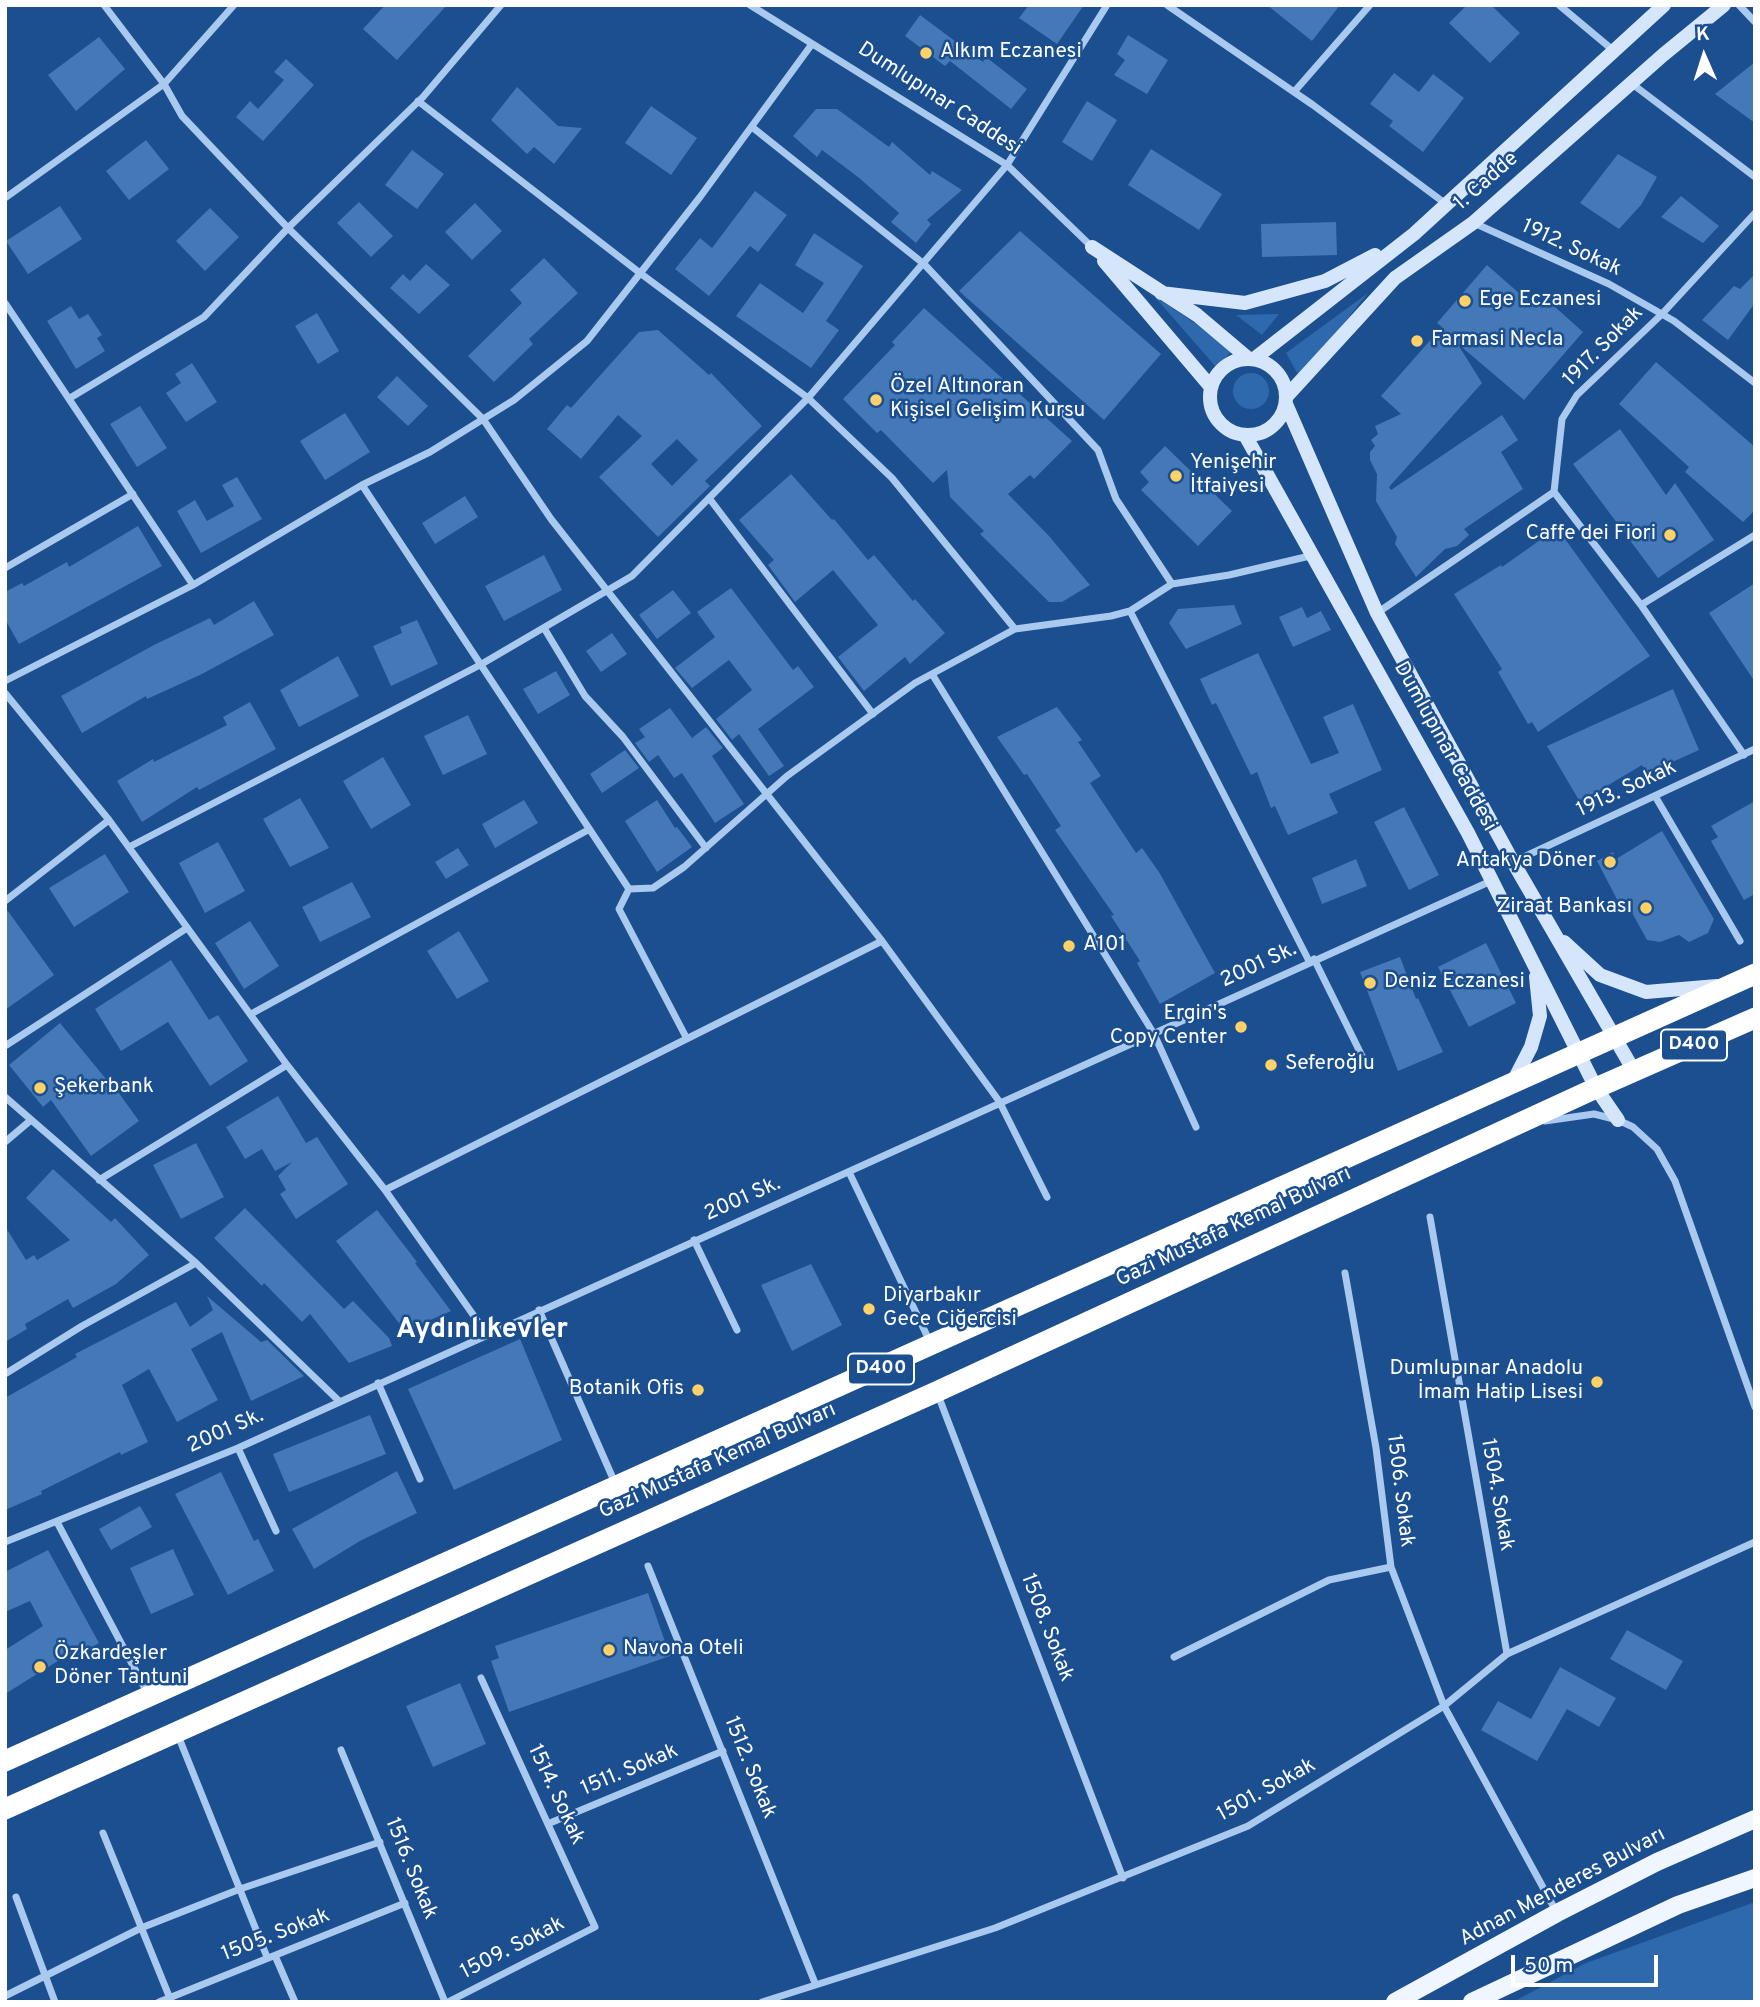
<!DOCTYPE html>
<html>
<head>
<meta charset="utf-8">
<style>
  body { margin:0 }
  #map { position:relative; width:1760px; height:2007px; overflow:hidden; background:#1b4f8f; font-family:Overpass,sans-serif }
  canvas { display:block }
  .frame { position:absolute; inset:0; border:7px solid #fff; pointer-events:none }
  .north { position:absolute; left:1669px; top:21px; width:70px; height:70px; -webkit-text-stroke:5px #1b4f8f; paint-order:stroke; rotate:357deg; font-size:19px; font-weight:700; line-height:28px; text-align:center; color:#fff }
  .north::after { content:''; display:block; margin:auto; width:24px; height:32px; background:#fff; clip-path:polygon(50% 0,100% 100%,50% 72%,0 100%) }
  .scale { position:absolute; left:1511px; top:1955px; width:147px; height:32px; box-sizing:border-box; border:4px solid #fff; border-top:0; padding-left:9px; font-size:21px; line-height:24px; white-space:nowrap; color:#fff; -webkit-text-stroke:5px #1b4f8f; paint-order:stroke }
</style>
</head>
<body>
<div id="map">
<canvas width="1760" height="2007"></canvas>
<div class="frame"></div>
<div class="north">K</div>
<div class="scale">50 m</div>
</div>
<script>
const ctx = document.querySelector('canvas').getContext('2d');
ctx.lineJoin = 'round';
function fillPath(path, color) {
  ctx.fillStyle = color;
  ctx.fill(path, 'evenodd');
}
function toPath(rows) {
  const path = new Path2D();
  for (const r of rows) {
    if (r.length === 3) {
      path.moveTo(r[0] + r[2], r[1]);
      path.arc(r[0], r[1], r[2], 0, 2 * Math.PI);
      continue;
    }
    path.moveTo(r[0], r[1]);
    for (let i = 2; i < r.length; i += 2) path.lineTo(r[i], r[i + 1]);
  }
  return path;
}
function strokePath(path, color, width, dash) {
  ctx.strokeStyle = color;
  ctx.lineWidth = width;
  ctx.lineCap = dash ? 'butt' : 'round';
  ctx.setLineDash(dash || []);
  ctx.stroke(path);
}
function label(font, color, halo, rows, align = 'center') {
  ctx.font = font + ' Overpass,sans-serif';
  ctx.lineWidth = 5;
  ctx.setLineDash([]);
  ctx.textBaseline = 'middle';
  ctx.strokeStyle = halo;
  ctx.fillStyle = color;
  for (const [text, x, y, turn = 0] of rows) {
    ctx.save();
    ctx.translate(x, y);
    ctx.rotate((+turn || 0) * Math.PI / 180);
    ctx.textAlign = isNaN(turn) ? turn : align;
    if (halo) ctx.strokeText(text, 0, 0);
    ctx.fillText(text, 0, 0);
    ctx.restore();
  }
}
const green = toPath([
  [1368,293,1300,378,1286,353],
  [1154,296,1234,349,1216,367],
  [1279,314,1262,335,1236,315],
  [1251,391,18],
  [1755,1902,1755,2002,1513,2002,1586,1963]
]);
const building = toPath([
  [385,5,447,5,397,60,363,29],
  [1029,5,1084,5,1057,44,1019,18],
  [1267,5,1340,5,1312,41],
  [1467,5,1491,5,1520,33,1490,63,1449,23],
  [920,15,983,62,986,57,1027,89,1011,109,950,61,945,66,905,36],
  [1128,35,1168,60,1147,94,1114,75,1125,60,1117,54],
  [99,37,125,69,76,111,48,75],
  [286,59,314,85,263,141,236,117,250,101,258,109,284,80,274,72],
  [1755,62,1755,123,1715,94],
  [1394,73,1419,92,1433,74,1464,98,1423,152,1389,126,1393,121,1370,104],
  [517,87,558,126,582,128,554,164,534,147,527,154,491,120],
  [1087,101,1117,120,1092,161,1062,142],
  [651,106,697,138,671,175,625,143],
  [816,109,837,109,889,147,892,142,930,175,932,171,962,190,927,220,931,224,916,243,891,222,899,213,858,177,822,150,817,157,793,136],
  [146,140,169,169,129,200,106,171],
  [1151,149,1222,194,1199,230,1128,185],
  [412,150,444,174,417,209,385,185],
  [1618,154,1657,177,1641,205,1619,229,1580,203],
  [755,191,787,215,758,252,750,246,709,296,675,269,700,238,712,248],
  [1681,196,1719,226,1703,243,1661,217],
  [359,202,393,236,371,257,337,223],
  [475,203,502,231,472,260,445,232],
  [60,206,82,239,28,274,6,241],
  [210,208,239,237,205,271,176,241],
  [1336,222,1337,255,1262,257,1261,224],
  [1020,231,1161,354,1104,420,959,291],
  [814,233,863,266,826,321,839,330,811,368,736,316,760,283,803,313,824,283,795,265],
  [544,258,578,293,529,339,533,344,494,382,468,356,522,303,510,290],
  [426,264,450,285,419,314,390,288,403,274,410,281],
  [1487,265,1536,308,1545,298,1583,332,1524,400,1457,343,1482,383,1389,487,1391,490,1502,415,1518,440,1501,452,1523,489,1464,529,1469,535,1457,546,1445,549,1416,577,1395,544,1397,537,1376,501,1377,474,1370,460,1370,452,1375,446,1371,440,1378,434,1375,426,1401,414,1381,396,1442,327,1437,323],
  [1755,274,1755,303,1728,340,1702,320,1734,286,1740,289],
  [71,306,79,319,88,314,102,335,97,338,105,351,76,369,47,321],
  [924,308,1072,441,1034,479,1030,475,1008,494,1049,536,1090,585,1062,602,1049,602,980,534,984,531,950,497,947,470,933,483,881,430,877,433,843,399,895,345,892,342],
  [317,313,339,351,318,364,295,326],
  [658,330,709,375,711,373,762,426,705,481,710,486,658,537,599,477,642,436,618,415,581,459,547,429,567,405,571,408,639,332],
  [677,439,698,460,672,486,651,464],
  [1656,362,1755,447,1755,510,1743,522,1685,472,1689,467,1619,404],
  [192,363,217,402,186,422,166,393,181,383,175,374],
  [397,376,428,406,408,426,377,397],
  [140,406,167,448,137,467,110,424],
  [345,413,370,452,325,480,300,441],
  [1620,429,1666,495,1675,483,1714,540,1658,578,1573,464],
  [1165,446,1232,511,1198,546,1141,490,1149,482,1140,472],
  [791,474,832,520,834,519,868,560,874,555,913,601,915,599,945,633,910,664,905,657,864,691,838,657,878,625,833,570,795,602,768,565,774,560,739,520],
  [237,477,262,519,201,553,177,511,195,500,207,521,234,506,222,485],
  [465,496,478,517,435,544,422,523],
  [138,526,162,566,19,644,5,619,5,592,22,583,24,586,67,562,69,567],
  [1557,528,1650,656,1538,732,1532,722,1528,724,1498,672,1502,669,1454,594,1501,565,1502,567],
  [544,555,562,590,504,621,485,586],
  [1755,583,1755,682,1709,613],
  [731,588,793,670,798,666,814,687,758,729,784,766,769,776,739,734,732,740,716,719,752,690,729,660,692,688,675,668,715,637,697,612],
  [673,590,691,613,657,639,639,615],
  [254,601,274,635,202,674,147,699,146,696,82,733,61,696,154,645,210,618,214,625],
  [1234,605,1242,624,1186,649,1169,623,1178,609],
  [1302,607,1307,618,1321,611,1331,630,1293,647,1279,617],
  [417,620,438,664,391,686,373,646,402,633,400,627],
  [612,633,627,654,601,672,586,651],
  [1258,653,1311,764,1339,753,1323,717,1353,704,1382,770,1329,794,1338,813,1288,835,1275,806,1271,808,1257,772,1251,775,1216,703,1212,705,1200,679],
  [338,656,359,696,299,727,280,690],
  [556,671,570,695,538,714,523,689],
  [1673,689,1699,750,1646,774,1642,765,1580,802,1547,746],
  [250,702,276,749,199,790,197,787,142,822,117,781,153,759,154,762,227,725,223,717],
  [1057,707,1082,740,1078,742,1101,776,1090,783,1136,853,1142,848,1159,872,1215,973,1160,1004,1137,963,1140,961,1111,916,1114,915,1055,830,1061,826,1027,774,1024,775,997,737],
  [670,708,692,738,706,727,723,748,712,756,744,804,715,823,682,773,674,778,658,755,649,762,635,743,645,737,639,729],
  [468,715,487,754,443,775,424,736],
  [625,750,639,768,602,793,590,774],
  [383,757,411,805,371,829,343,781],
  [300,798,329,848,290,867,263,819],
  [524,800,538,823,495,848,482,824],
  [657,800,675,828,677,827,692,847,657,872,625,821],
  [1755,801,1755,894,1744,900,1711,841,1718,837,1711,826],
  [1404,807,1439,875,1409,890,1374,822],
  [1662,831,1714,919,1708,933,1689,942,1679,935,1660,942,1647,940,1630,909,1622,909,1597,861,1613,852,1616,859],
  [218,842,245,891,205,913,179,863],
  [458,848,469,865,446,879,435,862],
  [105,854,129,892,74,927,49,888],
  [1356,859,1367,886,1322,904,1312,878],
  [352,882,371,917,320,942,302,907],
  [5,907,54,975,5,1010],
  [250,921,279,966,244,989,215,943],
  [459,931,489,981,457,999,427,951],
  [1486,943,1516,1003,1469,1027,1438,967],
  [1400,957,1416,999,1418,998,1443,1052,1398,1071,1360,972],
  [171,960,209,1020,218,1015,248,1061,210,1086,168,1022,121,1051,95,1009],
  [60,1023,106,1079,108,1078,139,1121,91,1156,51,1100,43,1107,9,1065],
  [278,1096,306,1143,317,1137,348,1184,296,1219,280,1194,286,1190,278,1176,292,1162,275,1171,262,1149,245,1159,226,1127],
  [196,1143,224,1197,181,1219,153,1165],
  [53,1169,111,1222,115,1218,149,1255,116,1284,73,1308,68,1299,25,1324,27,1329,5,1342,5,1226,26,1260,34,1255,37,1260,70,1240,26,1198],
  [245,1208,344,1309,353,1301,389,1338,392,1346,349,1363,310,1314,302,1322,264,1283,262,1286,214,1238],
  [377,1210,417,1262,415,1263,451,1311,405,1331,336,1241],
  [811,1264,842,1325,792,1351,761,1285],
  [207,1296,261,1342,267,1340,304,1376,251,1401,222,1332,191,1349,218,1400,177,1422,149,1369,122,1385,148,1442,121,1455,120,1452,41,1491,42,1494,5,1510,5,1398,77,1357,75,1354,176,1302,190,1327,213,1310],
  [520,1339,562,1440,454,1490,408,1389],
  [370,1415,386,1454,289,1492,273,1454],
  [397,1471,417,1513,360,1541,314,1569,292,1529],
  [221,1472,254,1541,258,1539,274,1571,228,1595,175,1494],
  [140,1506,152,1527,111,1550,99,1529],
  [173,1549,194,1595,151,1614,130,1568],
  [48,1550,99,1643,73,1659,69,1654,5,1694,5,1650,43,1626,30,1601,5,1612,5,1572],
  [648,1593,670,1656,509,1712,491,1661,499,1658,495,1646],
  [1627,1630,1683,1661,1666,1690,1610,1659],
  [1560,1667,1616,1698,1599,1727,1567,1709,1537,1761,1481,1730,1498,1701,1531,1719],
  [460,1683,486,1744,433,1767,406,1706]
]);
const street = toPath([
  [104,5,164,84,182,116,288,228,483,419,551,519,882,941,999,1101,1047,1197],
  [750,5,1007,165,1092,247],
  [1167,5,1313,105,1446,204],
  [1559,5,1614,51],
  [1739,5,1755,22],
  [1631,83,1755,177],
  [1294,92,1370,5],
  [418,101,640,273,808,398,892,478,1015,629],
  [752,127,924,264,1098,450,1116,499,1172,584],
  [5,198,164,84,234,5],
  [1474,223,1609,284,1674,321,1755,383],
  [5,303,193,585],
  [70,398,204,317,288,228,423,97,501,5],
  [362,485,629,889,653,888,684,867,787,776,915,683,1015,629,1111,616,1130,611,1172,584,1229,575,1314,555],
  [1554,492,1641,605,1744,755],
  [709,498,873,714],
  [5,568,133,494],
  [1641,605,1755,535],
  [1130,611,1309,961],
  [1377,613,1554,492,1562,419,1577,395,1662,314,1755,213],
  [544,628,585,696,623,737,706,848],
  [932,674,1154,1034,1196,1127],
  [5,681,193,585,362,485,430,452,514,400,587,341,700,197,812,44],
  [5,693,109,820,287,1065,385,1190,486,1333],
  [1655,796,1740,941],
  [129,847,480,665,632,576,808,398,1007,165,1107,5],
  [1513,862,1755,749],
  [629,889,619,909,687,1039],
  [5,901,109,820],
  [1314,959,1362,1056],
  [251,1014,588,830],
  [5,1046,187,928],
  [5,1097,196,1263,338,1400],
  [1545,1121,1594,1114,1618,1120,1633,1127,1657,1149,1675,1181,1755,1407],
  [5,1142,31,1120],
  [849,1172,930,1342],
  [99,1180,287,1065],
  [385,1190,882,941],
  [1430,1217,1507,1654],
  [694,1240,737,1330],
  [1345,1273,1376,1448,1391,1567,1444,1706,1557,1913],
  [539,1310,615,1483],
  [5,1374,82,1326,196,1263],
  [378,1383,420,1479],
  [938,1395,1123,1878],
  [238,1448,276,1531],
  [57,1522,148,1694],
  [5,1542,238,1448,1491,881],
  [648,1566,815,1983],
  [1174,1657,1329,1580,1391,1567],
  [177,1733,267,1957],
  [341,1750,445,2002],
  [550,1823,723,1751],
  [103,1833,171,2001],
  [16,1897,55,2002],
  [276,1958,295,2002],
  [5,1996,141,1928,240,1889,380,1842],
  [159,2002,405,1903],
  [448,2002,595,1927,481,1678],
  [762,2002,995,1928,1248,1826,1444,1706,1507,1654,1755,1542]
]);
const secondary = toPath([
  [1092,247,1197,315,1249,359],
  [1104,261,1210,386],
  [1161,293,1245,303,1325,281,1375,255],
  [1248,397,38],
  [1254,359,1414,234,1664,5],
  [1286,397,1395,278,1473,223,1663,55,1724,5],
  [1286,404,1377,613,1513,862,1634,1071],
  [1245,435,1468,833,1596,1088,1618,1120],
  [1564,942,1600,975,1646,992,1717,986],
  [1513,1082,1531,1047,1540,1016,1536,977]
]);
const primary = toPath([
  [1395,2002,1557,1913,1657,1862,1755,1819],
  [1472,2002,1678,1905,1755,1878]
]);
const highway = toPath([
  [5,1761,1755,974],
  [5,1809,936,1392,1596,1088,1755,1018]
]);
const markers = [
  [926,53,7,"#ffd166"],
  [1465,301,7,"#ffd166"],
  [1417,341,7,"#ffd166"],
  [876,400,7,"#ffd166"],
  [1176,476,7,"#ffd166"],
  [1670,535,7,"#ffd166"],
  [1610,862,7,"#ffd166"],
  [1646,908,7,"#ffd166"],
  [1069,946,7,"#ffd166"],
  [1370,983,7,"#ffd166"],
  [1241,1027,7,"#ffd166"],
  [1271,1065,7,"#ffd166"],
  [40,1088,7,"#ffd166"],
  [869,1309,7,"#ffd166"],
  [1597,1382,7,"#ffd166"],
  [698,1390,7,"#ffd166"],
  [609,1650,7,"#ffd166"],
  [40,1667,7,"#ffd166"]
];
const shields = [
  [1694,1045,66],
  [881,1369,66]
];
const shieldNames = [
  ["D400",1694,1045],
  ["D400",881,1369]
];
const poiNames = [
  ["Alkım Eczanesi",940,53],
  ["Ege Eczanesi",1479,301],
  ["Farmasi Necla",1431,341],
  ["Özel Altınoran",890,388],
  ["Kişisel Gelişim Kursu",890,412],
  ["Yenişehir",1190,464],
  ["İtfaiyesi",1190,488],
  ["Caffe dei Fiori",1656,535,"right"],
  ["Antakya Döner",1596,862,"right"],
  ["Ziraat Bankası",1632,908,"right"],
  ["A101",1083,946],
  ["Deniz Eczanesi",1384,983],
  ["Ergin's",1227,1015,"right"],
  ["Copy Center",1227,1039,"right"],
  ["Seferoğlu",1285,1065],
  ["Şekerbank",54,1088],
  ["Diyarbakır",883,1297],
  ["Gece Ciğercisi",883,1321],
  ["Dumlupınar Anadolu",1583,1370,"right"],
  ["İmam Hatip Lisesi",1583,1394,"right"],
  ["Botanik Ofis",684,1390,"right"],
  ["Navona Oteli",623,1650],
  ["Özkardeşler",54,1655],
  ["Döner Tantuni",54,1679]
];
const streetNames = [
  ["Dumlupınar Caddesi",939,100,33],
  ["1. Cadde",1487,182,-41],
  ["1912. Sokak",1571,249,25],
  ["1917. Sokak",1604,347,-45],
  ["Dumlupınar Caddesi",1444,747,61],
  ["1913. Sokak",1627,790,-25],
  ["2001 Sk.",1259,966,-25],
  ["2001 Sk.",743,1200,-24],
  ["Gazi Mustafa Kemal Bulvarı",1234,1228,-25],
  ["2001 Sk.",226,1432,-24],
  ["Gazi Mustafa Kemal Bulvarı",718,1462,-24],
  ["1506. Sokak",1399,1491,83],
  ["1504. Sokak",1496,1495,80],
  ["1508. Sokak",1046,1628,69],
  ["1512. Sokak",749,1768,68],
  ["1511. Sokak",630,1771,-23],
  ["1501. Sokak",1267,1791,-29],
  ["1514. Sokak",555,1795,65],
  ["1516. Sokak",410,1869,68],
  ["Adnan Menderes Bulvarı",1563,1888,-28],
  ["1505. Sokak",276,1936,-21],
  ["1509. Sokak",513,1949,-27]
];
const districtNames = [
  ["Aydınlıkevler",482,1331]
];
fillPath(green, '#2e69ad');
fillPath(building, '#4478b7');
strokePath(street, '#a9c9ee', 7);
strokePath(secondary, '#d6e6fa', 14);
strokePath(primary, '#f0f6ff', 18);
strokePath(highway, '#fff', 21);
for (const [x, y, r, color] of markers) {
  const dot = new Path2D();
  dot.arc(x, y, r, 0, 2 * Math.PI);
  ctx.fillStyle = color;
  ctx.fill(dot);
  strokePath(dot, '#1b4f8f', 2.5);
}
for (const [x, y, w] of shields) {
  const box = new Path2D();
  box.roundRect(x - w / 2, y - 15.5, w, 31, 5);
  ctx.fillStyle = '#1b4f8f';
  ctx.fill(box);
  strokePath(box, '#fff', 2);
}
label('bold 19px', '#fff', null, shieldNames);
label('21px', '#fff', '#1b4f8f', poiNames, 'left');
label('21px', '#fff', '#1b4f8f', streetNames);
label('bold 28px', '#fff', '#1b4f8f', districtNames);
</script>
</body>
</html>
